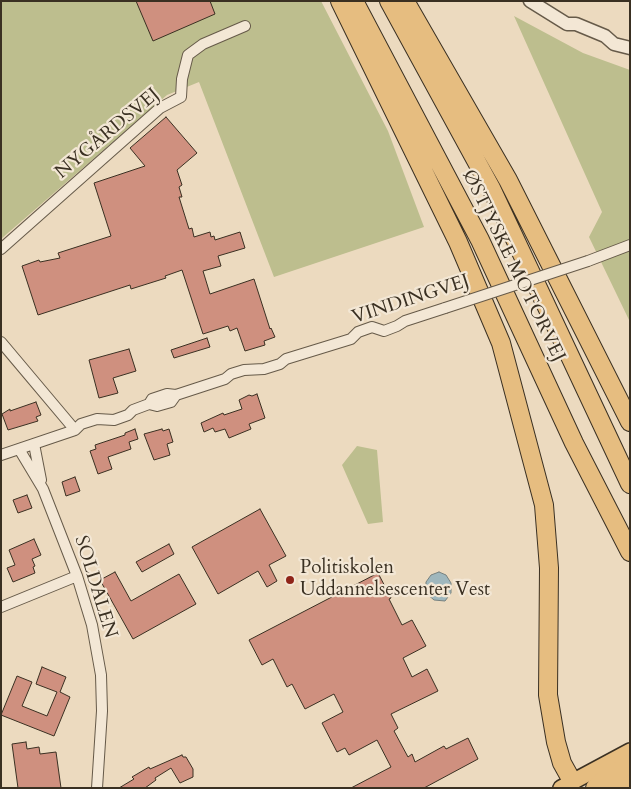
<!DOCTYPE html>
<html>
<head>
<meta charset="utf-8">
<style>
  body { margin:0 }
  #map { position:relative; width:631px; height:789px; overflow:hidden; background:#ecdabf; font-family:Cardo,serif }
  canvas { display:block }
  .frame { position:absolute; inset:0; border:2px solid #3a3022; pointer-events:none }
</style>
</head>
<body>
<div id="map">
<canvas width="631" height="789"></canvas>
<div class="frame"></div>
</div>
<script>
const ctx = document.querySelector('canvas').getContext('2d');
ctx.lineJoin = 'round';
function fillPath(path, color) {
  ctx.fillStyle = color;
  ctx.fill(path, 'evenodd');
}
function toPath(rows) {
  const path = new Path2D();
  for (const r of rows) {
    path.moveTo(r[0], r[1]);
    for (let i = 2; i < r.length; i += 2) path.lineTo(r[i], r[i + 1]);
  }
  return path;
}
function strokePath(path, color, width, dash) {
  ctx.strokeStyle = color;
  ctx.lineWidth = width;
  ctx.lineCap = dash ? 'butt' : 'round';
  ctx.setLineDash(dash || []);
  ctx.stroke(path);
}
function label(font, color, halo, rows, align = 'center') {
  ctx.font = font + ' Cardo,serif';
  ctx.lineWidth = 4.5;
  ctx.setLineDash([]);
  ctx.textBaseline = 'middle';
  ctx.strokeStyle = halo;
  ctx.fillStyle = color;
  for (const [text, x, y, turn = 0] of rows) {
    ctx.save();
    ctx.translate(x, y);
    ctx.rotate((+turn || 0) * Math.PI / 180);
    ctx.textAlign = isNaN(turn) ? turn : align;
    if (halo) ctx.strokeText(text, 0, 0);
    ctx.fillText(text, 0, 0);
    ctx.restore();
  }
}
const green = toPath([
  [1,1,321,1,388,131,424,227,274,277,199,82,167,95,1,239],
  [514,16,583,53,630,70,630,322,589,237,602,212],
  [357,446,377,450,383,522,368,524,342,465]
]);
const water = toPath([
  [439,572,446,575,451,583,451,593,445,601,434,600,426,593,426,582,431,575,439,572]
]);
const building = toPath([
  [136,1,210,1,215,14,153,41,136,1],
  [166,117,197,153,177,170,182,185,179,187,182,197,179,197,189,229,192,228,194,237,210,232,211,237,214,236,215,240,240,232,245,248,218,256,221,266,203,271,210,294,254,279,270,329,271,328,275,337,264,341,265,345,245,351,237,328,230,331,228,326,203,334,182,270,165,276,166,278,131,289,130,285,38,315,22,266,39,260,40,262,60,258,58,253,111,236,94,183,145,166,130,148,166,117],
  [207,338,210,347,174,358,171,350,207,338],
  [129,349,136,371,113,378,118,393,99,398,89,360,129,349],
  [257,394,265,418,249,424,251,429,229,438,225,429,215,432,213,428,204,432,201,423,223,413,224,415,242,409,239,400,249,395,252,396,257,394],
  [36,402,41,415,36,417,38,421,8,430,2,414,10,409,10,411,36,402],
  [135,429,138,439,129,442,131,449,108,457,112,469,98,474,90,451,96,449,95,445,125,435,125,433,135,429],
  [162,429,163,431,169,429,173,442,167,444,170,455,154,460,144,434,162,429],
  [75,477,80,491,66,496,62,482,75,477],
  [27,495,32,508,18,513,13,500,27,495],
  [260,509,286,556,269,565,277,581,267,587,258,571,218,594,192,547,260,509],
  [34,539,41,555,32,559,35,566,33,567,35,573,13,582,7,568,15,565,9,550,34,539],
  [169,544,174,554,142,572,136,562,169,544],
  [115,572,131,601,179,574,196,604,133,639,100,580,115,572],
  [378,573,391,598,389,599,402,625,412,620,426,646,403,658,412,677,427,669,438,691,391,714,398,728,394,731,408,757,412,754,415,762,444,746,446,749,468,738,478,759,424,788,351,788,391,767,377,740,349,755,345,748,337,752,322,723,343,712,334,694,305,709,292,684,287,687,273,659,262,665,249,640,378,573],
  [42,667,66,677,60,692,70,697,54,736,1,715,17,676,32,682,22,706,47,716,57,692,36,684,42,667],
  [26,742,27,749,39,747,40,754,56,752,61,788,18,788,12,744,26,742],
  [182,755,183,757,186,757,193,769,193,777,180,783,171,768,155,778,156,780,145,788,119,788,134,779,132,777,149,767,150,769,182,755]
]);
const minor = toPath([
  [1,249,160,108,181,97,182,79,188,55,203,44,245,26],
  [588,261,630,245],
  [1,342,75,430],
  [149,404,157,406,171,402,176,395,225,379,231,374,244,370,264,369,280,364,286,359,351,339,358,332,372,327,384,331,397,326,405,321,445,308],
  [34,444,41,480],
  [19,449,43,489,77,576,92,625,101,675,102,711,97,788],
  [1,455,75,430,81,424,97,419,114,420,128,415,133,410,149,404,152,399,167,394,176,395],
  [1,607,77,576]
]);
const tertiary = toPath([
  [530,1,567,24,576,24,605,36,614,44,630,48]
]);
const primary = toPath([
  [561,788,630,751],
  [615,788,630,780]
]);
const motorway = toPath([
  [340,1,458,242,501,343,544,505,549,568,548,695,556,742,562,763,572,781],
  [354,1,480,240,574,443,630,552],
  [389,1,491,188,630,484],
  [405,1,508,180,630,422],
  [595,788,607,777,630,764]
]);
const minorBridge = toPath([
  [445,308,588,261]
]);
const markers = [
  [290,580,5,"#8f2418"]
];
const streetNames = [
  ["NYGÅRDSVEJ",108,134,-40],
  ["ØSTJYSKE MOTORVEJ",513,266,64],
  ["VINDINGVEJ",411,300,-18],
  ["SOLDALEN",95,587,73]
];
const poiNames = [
  ["Politiskolen",300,569],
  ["Uddannelsescenter Vest",300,591]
];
fillPath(green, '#bdbe8e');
fillPath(water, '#9fb7bd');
strokePath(water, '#77817f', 1);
fillPath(building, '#cf907f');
strokePath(building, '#3a3022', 1);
strokePath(minor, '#665a49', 12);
strokePath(tertiary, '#665a49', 15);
strokePath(primary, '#3a3022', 18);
strokePath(motorway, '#3a3022', 20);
strokePath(minor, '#f3e7d5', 10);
strokePath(tertiary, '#f3e7d5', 12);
strokePath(primary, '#e6bd80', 15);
strokePath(motorway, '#e6bd80', 18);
strokePath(minorBridge, '#665a49', 12, []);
strokePath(minorBridge, '#f3e7d5', 10);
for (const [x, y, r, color] of markers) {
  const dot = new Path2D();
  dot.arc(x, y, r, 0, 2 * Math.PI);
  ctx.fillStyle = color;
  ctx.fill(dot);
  strokePath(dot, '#f3e7d5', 2);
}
label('19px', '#3a3022', '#f3e7d5', streetNames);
label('19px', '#3a3022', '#f3e7d5', poiNames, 'left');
</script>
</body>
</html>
